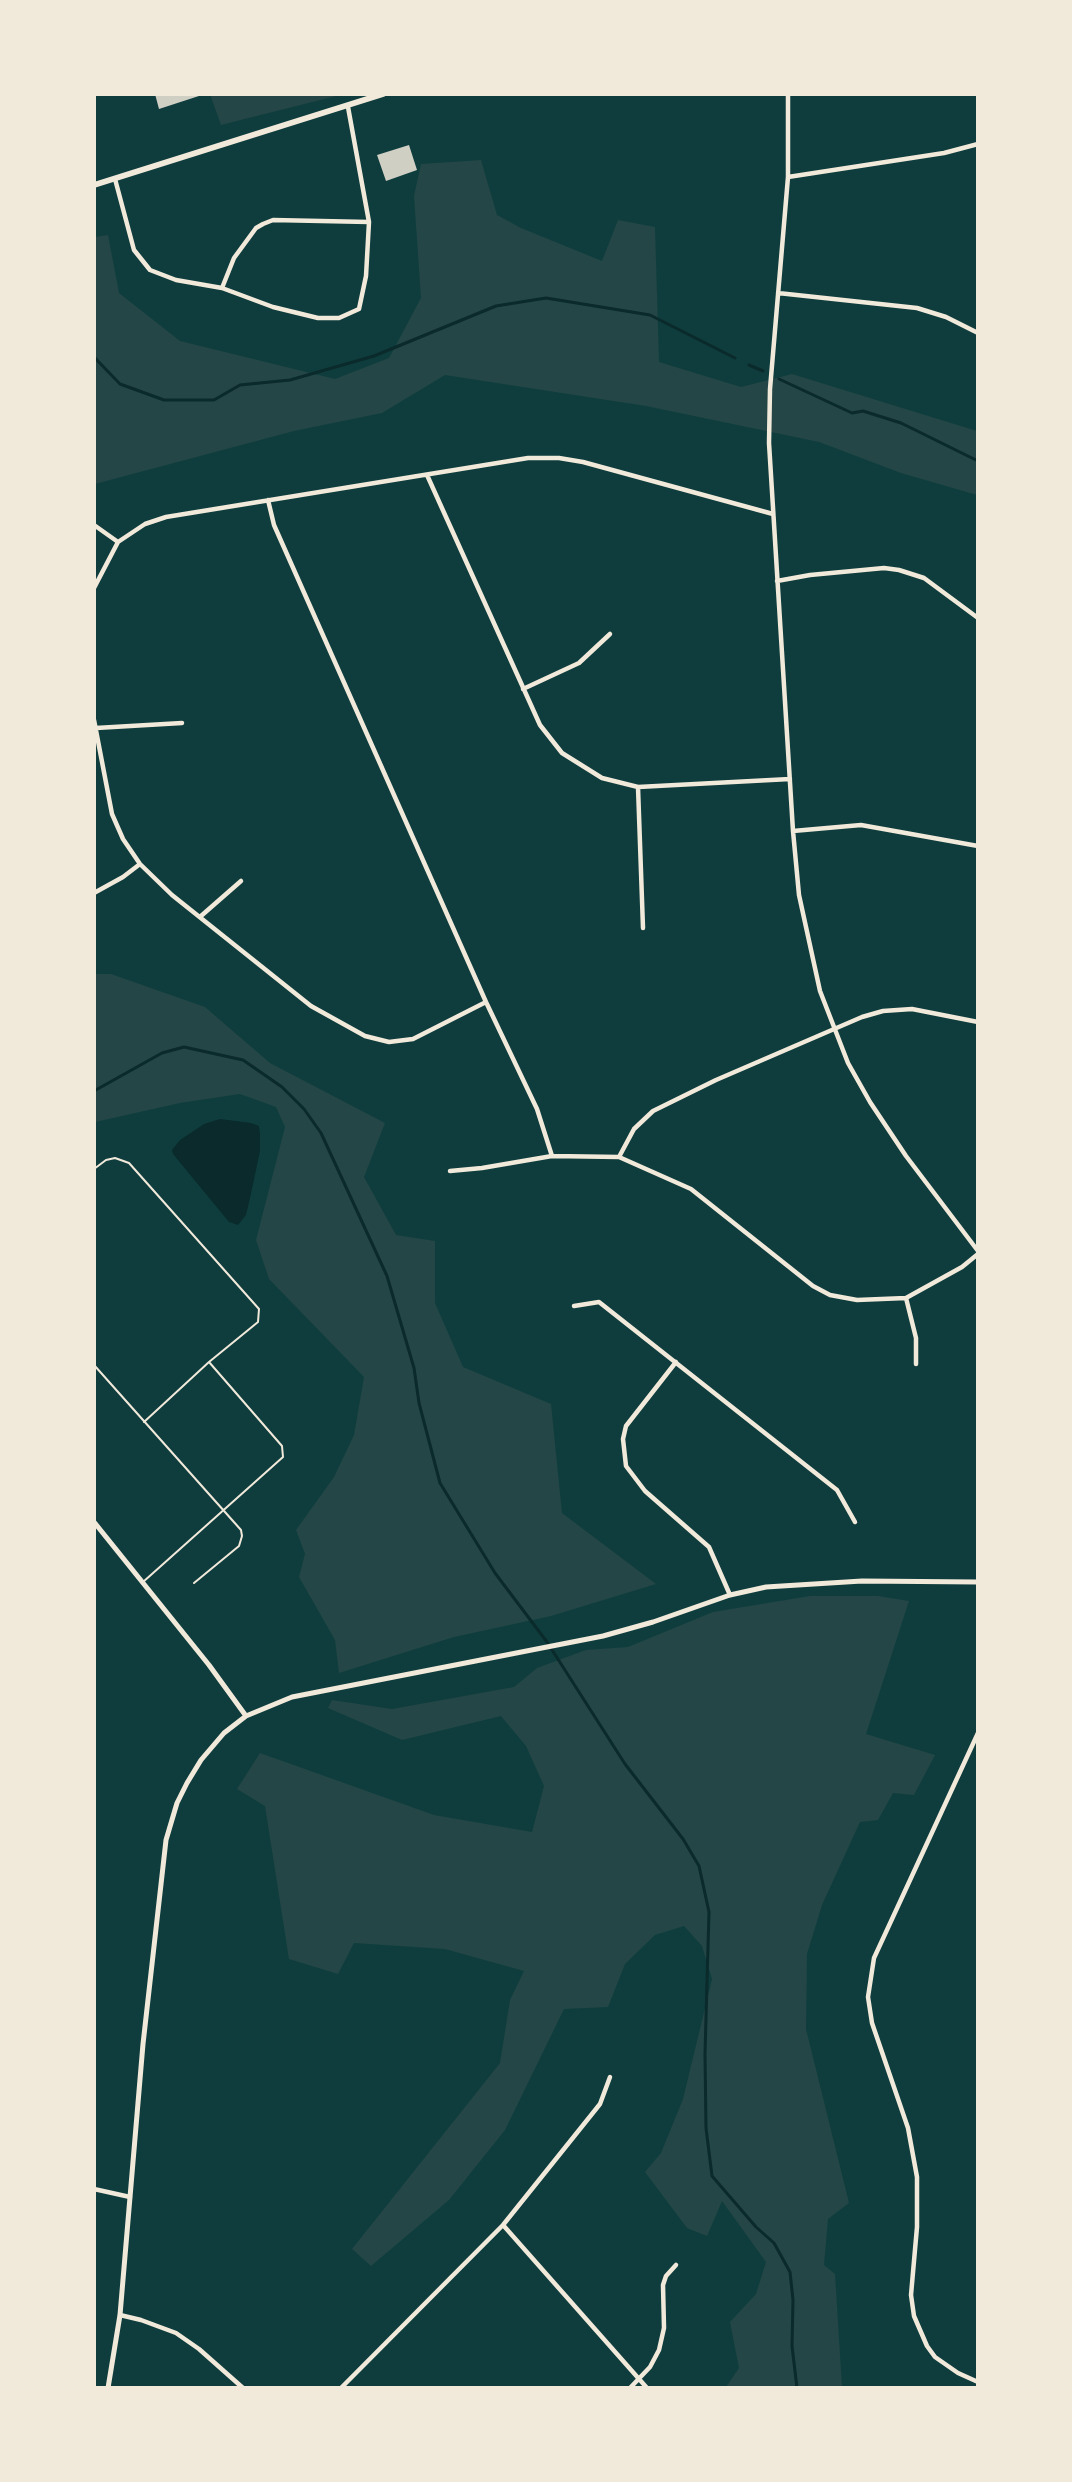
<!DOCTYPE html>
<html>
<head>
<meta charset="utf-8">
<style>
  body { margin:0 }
  #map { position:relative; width:1072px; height:2482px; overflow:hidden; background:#0f3d3e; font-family:"PT Sans",sans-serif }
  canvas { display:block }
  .frame { position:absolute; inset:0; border:96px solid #f1e9da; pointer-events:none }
</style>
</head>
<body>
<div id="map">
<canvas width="1072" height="2482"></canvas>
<div class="frame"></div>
</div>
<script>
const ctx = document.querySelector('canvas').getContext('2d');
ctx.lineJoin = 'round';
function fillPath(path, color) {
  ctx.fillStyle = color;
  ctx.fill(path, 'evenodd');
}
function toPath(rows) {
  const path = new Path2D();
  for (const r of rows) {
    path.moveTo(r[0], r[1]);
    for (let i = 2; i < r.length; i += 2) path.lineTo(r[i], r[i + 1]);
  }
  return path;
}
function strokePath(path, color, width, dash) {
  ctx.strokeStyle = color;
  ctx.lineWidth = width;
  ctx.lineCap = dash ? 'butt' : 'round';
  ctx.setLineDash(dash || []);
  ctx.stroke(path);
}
const green = toPath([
  [210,94,340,94,340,95,221,125],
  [481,160,497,215,521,228,602,261,618,220,655,227,659,362,741,387,792,374,977,431,977,495,901,473,819,442,646,406,445,375,382,413,294,431,95,484,95,237,108,235,119,293,180,341,335,379,389,358,421,298,414,196,421,164],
  [95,974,111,974,205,1007,270,1063,385,1123,364,1177,396,1235,435,1241,435,1303,463,1367,551,1404,562,1513,656,1584,551,1616,454,1637,339,1673,335,1640,299,1577,305,1554,296,1530,334,1477,354,1435,364,1377,269,1279,256,1240,285,1127,276,1107,240,1094,180,1103,95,1122],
  [810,1596,878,1596,909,1601,866,1734,935,1755,914,1795,893,1793,878,1820,860,1822,822,1905,807,1954,806,2029,849,2203,828,2219,824,2265,835,2274,842,2387,726,2387,739,2368,730,2322,756,2294,766,2262,722,2201,707,2236,687,2228,645,2172,661,2153,683,2099,712,1979,702,1946,684,1926,655,1935,625,1964,608,2007,564,2009,505,2130,449,2200,371,2266,352,2249,500,2063,510,2000,524,1971,445,1949,354,1943,338,1974,289,1959,265,1806,237,1789,260,1753,434,1815,532,1832,544,1786,526,1746,501,1716,402,1740,328,1708,332,1700,392,1709,514,1687,537,1668,586,1650,628,1647,713,1612]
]);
const water = toPath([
  [220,1119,251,1123,259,1126,260,1134,260,1151,250,1198,246,1215,238,1225,229,1222,173,1154,172,1150,180,1140,204,1124]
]);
const stream = toPath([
  [94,357,120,384,164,400,214,400,240,385,290,380,374,356,496,306,546,298,650,315,735,358],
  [749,365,763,371],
  [779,379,852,413,863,411,901,423,978,461],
  [94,1091,162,1053,184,1047,243,1060,282,1087,304,1109,321,1133,387,1276,414,1368,419,1403,440,1483,495,1573,547,1642,625,1764,683,1839,699,1866,709,1912,705,2054,706,2128,712,2176,756,2227,774,2243,790,2272,793,2300,792,2346,797,2388]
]);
const building = toPath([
  [155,94,202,94,202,95,159,109],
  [409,145,417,170,386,181,377,155]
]);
const service = toPath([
  [94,1169,106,1160,115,1158,129,1163,259,1309,258,1322,209,1362,144,1422],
  [94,1365,241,1530,242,1536,239,1546,194,1583],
  [143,1582,283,1457,282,1446,209,1362]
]);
const minor = toPath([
  [788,94,788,177,770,389,769,443,793,831,799,895,820,991,848,1063,870,1102,906,1156,978,1251],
  [788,177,944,153,978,144],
  [115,179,134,250,150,270,176,280,222,288,273,307,318,318,339,318,359,309,366,276,369,222,348,107],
  [222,288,234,258,256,228,263,224,273,220,369,222],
  [778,293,917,308,946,317,978,333],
  [427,475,540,725,562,753,602,778,638,787,790,779],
  [268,500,274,525,486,1002,537,1109,552,1156],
  [94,525,118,542],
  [777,581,810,575,884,568,899,570,924,578,978,618],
  [94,588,118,542,145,524,166,517,528,458,559,458,583,462,773,514],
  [523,689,579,663,610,634],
  [94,720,112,814,123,839,140,864,172,895,311,1006,365,1036,389,1042,413,1039,486,1002],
  [96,728,182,723],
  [638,787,643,928],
  [793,831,861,825,978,846],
  [94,893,123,877,140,864],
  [201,916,241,881],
  [619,1157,634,1129,653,1111,716,1080,862,1017,883,1011,912,1009,978,1022],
  [450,1171,482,1168,552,1156,619,1157,691,1189,813,1286,830,1295,857,1300,906,1298,962,1267,978,1254],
  [906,1298,916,1338,916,1364],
  [574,1306,599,1302,837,1490,855,1522],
  [676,1362,626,1426,623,1439,626,1466,645,1491,709,1547,730,1595],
  [978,1733,874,1958,868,1997,872,2023,908,2128,917,2177,917,2227,911,2295,914,2316,927,2346,935,2357,958,2373,978,2382],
  [94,2189,130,2197],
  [503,2225,647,2388],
  [120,2315,141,2320,176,2333,199,2349,243,2388],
  [341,2388,503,2225,600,2104,610,2077],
  [630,2388,650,2367,659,2350,664,2328,663,2285,666,2276,676,2265]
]);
const tertiary = toPath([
  [94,1522,209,1665,246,1716],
  [108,2388,120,2315,143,2044,166,1840,177,1803,187,1783,201,1760,224,1733,246,1716,292,1697,603,1636,653,1622,730,1595,766,1587,862,1581,978,1582]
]);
const secondary = toPath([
  [94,185,383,94]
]);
fillPath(green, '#244646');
fillPath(water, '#0a2a2b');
strokePath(stream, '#0a2a2b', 3);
fillPath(building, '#cfcfc3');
strokePath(service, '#f1e9da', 2);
strokePath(minor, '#f1e9da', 4.5);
strokePath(tertiary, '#f1e9da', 5);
strokePath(secondary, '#f1e9da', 6);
</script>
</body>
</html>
